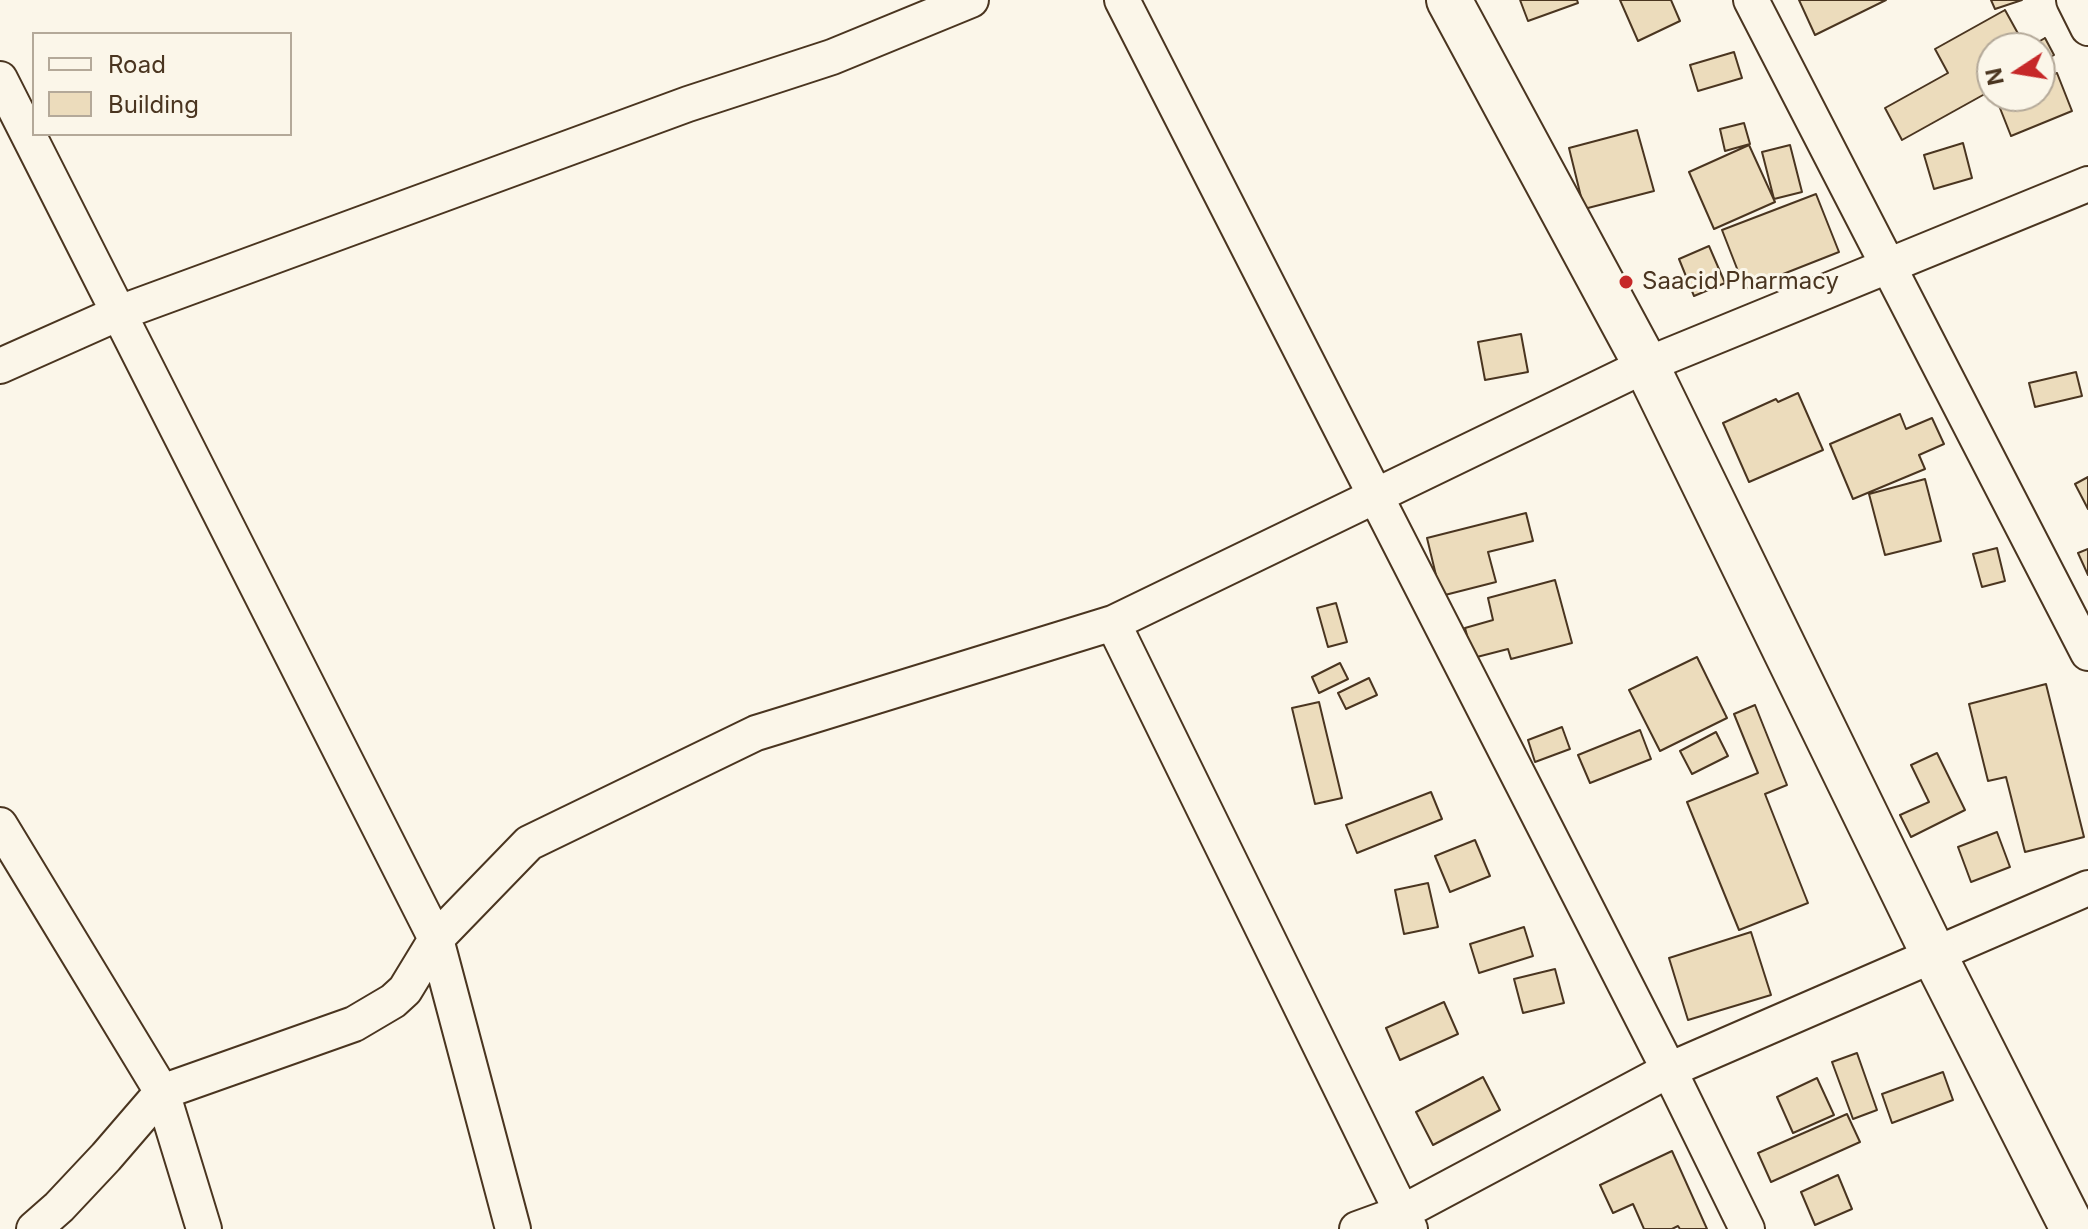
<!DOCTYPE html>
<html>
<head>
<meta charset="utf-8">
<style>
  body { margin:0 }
  #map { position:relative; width:2088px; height:1229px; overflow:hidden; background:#fbf6e9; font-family:Inter,sans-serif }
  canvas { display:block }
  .legend { position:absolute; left:32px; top:32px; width:260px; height:104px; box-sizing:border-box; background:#fbf6e9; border:2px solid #b4a999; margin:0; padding:10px 14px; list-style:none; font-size:24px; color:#4a3520 }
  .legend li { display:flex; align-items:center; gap:16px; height:40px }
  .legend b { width:40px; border:2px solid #b4a999 }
  .north { position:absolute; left:1976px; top:32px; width:80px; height:80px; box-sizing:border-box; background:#fbf6e9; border:2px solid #b4a999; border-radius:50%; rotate:258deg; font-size:22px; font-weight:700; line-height:32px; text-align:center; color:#4a3520 }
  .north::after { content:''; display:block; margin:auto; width:28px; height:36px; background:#c62828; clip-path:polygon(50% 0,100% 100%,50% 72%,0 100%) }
</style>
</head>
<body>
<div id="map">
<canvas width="2088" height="1229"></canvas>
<ul class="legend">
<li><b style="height:10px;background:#fbf6e9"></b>Road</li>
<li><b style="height:22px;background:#ecdcbc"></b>Building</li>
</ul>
<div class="north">N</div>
</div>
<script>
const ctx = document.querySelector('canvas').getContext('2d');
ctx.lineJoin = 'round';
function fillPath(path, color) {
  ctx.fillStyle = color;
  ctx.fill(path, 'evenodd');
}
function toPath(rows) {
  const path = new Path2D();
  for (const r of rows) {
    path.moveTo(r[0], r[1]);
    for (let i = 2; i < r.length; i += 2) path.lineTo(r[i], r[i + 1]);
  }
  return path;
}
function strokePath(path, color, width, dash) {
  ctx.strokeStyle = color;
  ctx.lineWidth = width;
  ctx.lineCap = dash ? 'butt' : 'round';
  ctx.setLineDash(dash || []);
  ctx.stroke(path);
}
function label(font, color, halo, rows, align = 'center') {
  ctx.font = font + ' Inter,sans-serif';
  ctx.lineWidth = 6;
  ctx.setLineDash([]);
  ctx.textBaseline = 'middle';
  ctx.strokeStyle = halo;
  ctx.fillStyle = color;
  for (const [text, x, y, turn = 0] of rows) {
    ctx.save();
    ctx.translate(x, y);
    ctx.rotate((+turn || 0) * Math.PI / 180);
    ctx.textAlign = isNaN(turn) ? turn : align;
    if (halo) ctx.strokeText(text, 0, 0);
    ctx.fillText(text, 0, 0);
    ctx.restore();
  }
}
const building = toPath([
  [1520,0,1577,0,1578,3,1528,21,1520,0],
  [1620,0,1671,0,1680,21,1638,41,1620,0],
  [1799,0,1886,0,1815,35,1799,0],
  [1991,0,2022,0,1995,9,1991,0],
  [2005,10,2026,48,1992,48,1992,90,1902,140,1885,108,1948,73,1935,49,2005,10],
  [2045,38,2054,55,2040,63,2040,48,2028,48,2045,38],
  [1734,52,1742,78,1698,91,1690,65,1734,52],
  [2057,73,2072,111,2011,136,1996,98,2001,96,2040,96,2040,80,2057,73],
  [1744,123,1750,144,1725,151,1720,129,1744,123],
  [1637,130,1654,191,1584,209,1569,148,1637,130],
  [1963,143,1972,178,1934,189,1924,155,1963,143],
  [1749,145,1775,202,1714,229,1689,172,1749,145],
  [1790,145,1802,192,1774,199,1762,152,1790,145],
  [1816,194,1839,252,1745,289,1722,230,1816,194],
  [1709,246,1725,283,1694,296,1679,259,1709,246],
  [1521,334,1528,372,1485,380,1478,342,1521,334],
  [2076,372,2082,396,2035,407,2029,383,2076,372],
  [1798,393,1823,450,1749,482,1723,423,1776,399,1778,402,1798,393],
  [1900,414,1906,429,1932,418,1944,444,1919,455,1925,469,1853,499,1830,444,1900,414],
  [2088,477,2088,509,2075,484,2088,477],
  [1925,479,1941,541,1885,555,1869,494,1925,479],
  [1526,513,1533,541,1488,552,1496,582,1441,596,1427,538,1526,513],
  [1997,548,2005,581,1982,587,1973,554,1997,548],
  [2088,549,2088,575,2078,553,2088,549],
  [1555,580,1572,643,1511,659,1508,649,1473,658,1465,628,1493,620,1488,598,1555,580],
  [1336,603,1347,642,1328,647,1317,608,1336,603],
  [1697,657,1727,718,1660,751,1629,690,1697,657],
  [1340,663,1348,679,1319,693,1312,677,1340,663],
  [1369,678,1377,695,1346,709,1338,693,1369,678],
  [2046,684,2084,837,2025,852,2006,777,1988,781,1969,704,2046,684],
  [1319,702,1342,798,1315,804,1292,708,1319,702],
  [1755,705,1787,785,1765,794,1808,903,1739,930,1687,802,1758,773,1734,714,1755,705],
  [1562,727,1570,749,1535,762,1528,740,1562,727],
  [1640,730,1651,759,1590,783,1578,755,1640,730],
  [1716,732,1728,756,1692,774,1680,751,1716,732],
  [1937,753,1965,810,1911,837,1900,815,1929,802,1911,765,1937,753],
  [1431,792,1442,819,1357,853,1346,825,1431,792],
  [1997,832,2010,867,1971,882,1958,847,1997,832],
  [1475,840,1490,876,1450,892,1435,856,1475,840],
  [1428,883,1438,927,1404,934,1395,890,1428,883],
  [1524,927,1533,956,1479,973,1470,944,1524,927],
  [1751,932,1771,995,1688,1020,1669,958,1751,932],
  [1555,969,1564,1003,1523,1013,1514,979,1555,969],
  [1444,1002,1458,1034,1400,1060,1386,1028,1444,1002],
  [1857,1053,1877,1110,1853,1119,1832,1062,1857,1053],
  [1943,1072,1953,1100,1892,1123,1882,1094,1943,1072],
  [1483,1077,1500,1110,1433,1145,1416,1112,1483,1077],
  [1817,1078,1834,1115,1793,1133,1777,1097,1817,1078],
  [1847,1114,1860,1142,1771,1182,1758,1153,1847,1114],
  [1672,1151,1707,1229,1680,1229,1678,1226,1672,1229,1644,1229,1633,1204,1613,1213,1600,1185,1672,1151],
  [1838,1175,1852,1209,1815,1225,1801,1192,1838,1175]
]);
const street = toPath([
  [1122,0,1669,1070,1747,1229],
  [1751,0,2088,653],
  [2074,0,2088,28],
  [0,79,436,939,513,1229],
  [0,366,119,313,688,104,832,57,971,0],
  [1113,623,1410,1229],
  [0,825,162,1092,204,1229],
  [34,1229,59,1207,106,1157,162,1092,354,1024,393,1001,405,990,436,939,529,843,756,733,1113,623,1646,365,2088,184],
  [1357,1229,1401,1213,1669,1070,2088,888]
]);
const secondary = toPath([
  [1449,0,1646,365,1934,955,2073,1229]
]);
const markers = [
  [1626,282,8,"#c62828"]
];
const poiNames = [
  ["Saacid Pharmacy",1642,282]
];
fillPath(building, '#ecdcbc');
strokePath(building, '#4a3520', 2);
strokePath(street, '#4a3520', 38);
strokePath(secondary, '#4a3520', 48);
strokePath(street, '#fbf6e9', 34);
strokePath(secondary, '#fbf6e9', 44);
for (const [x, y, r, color] of markers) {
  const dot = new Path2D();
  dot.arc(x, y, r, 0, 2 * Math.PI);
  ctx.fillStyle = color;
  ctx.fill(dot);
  strokePath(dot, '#fbf6e9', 3);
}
label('24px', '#4a3520', '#fbf6e9', poiNames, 'left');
</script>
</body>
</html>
